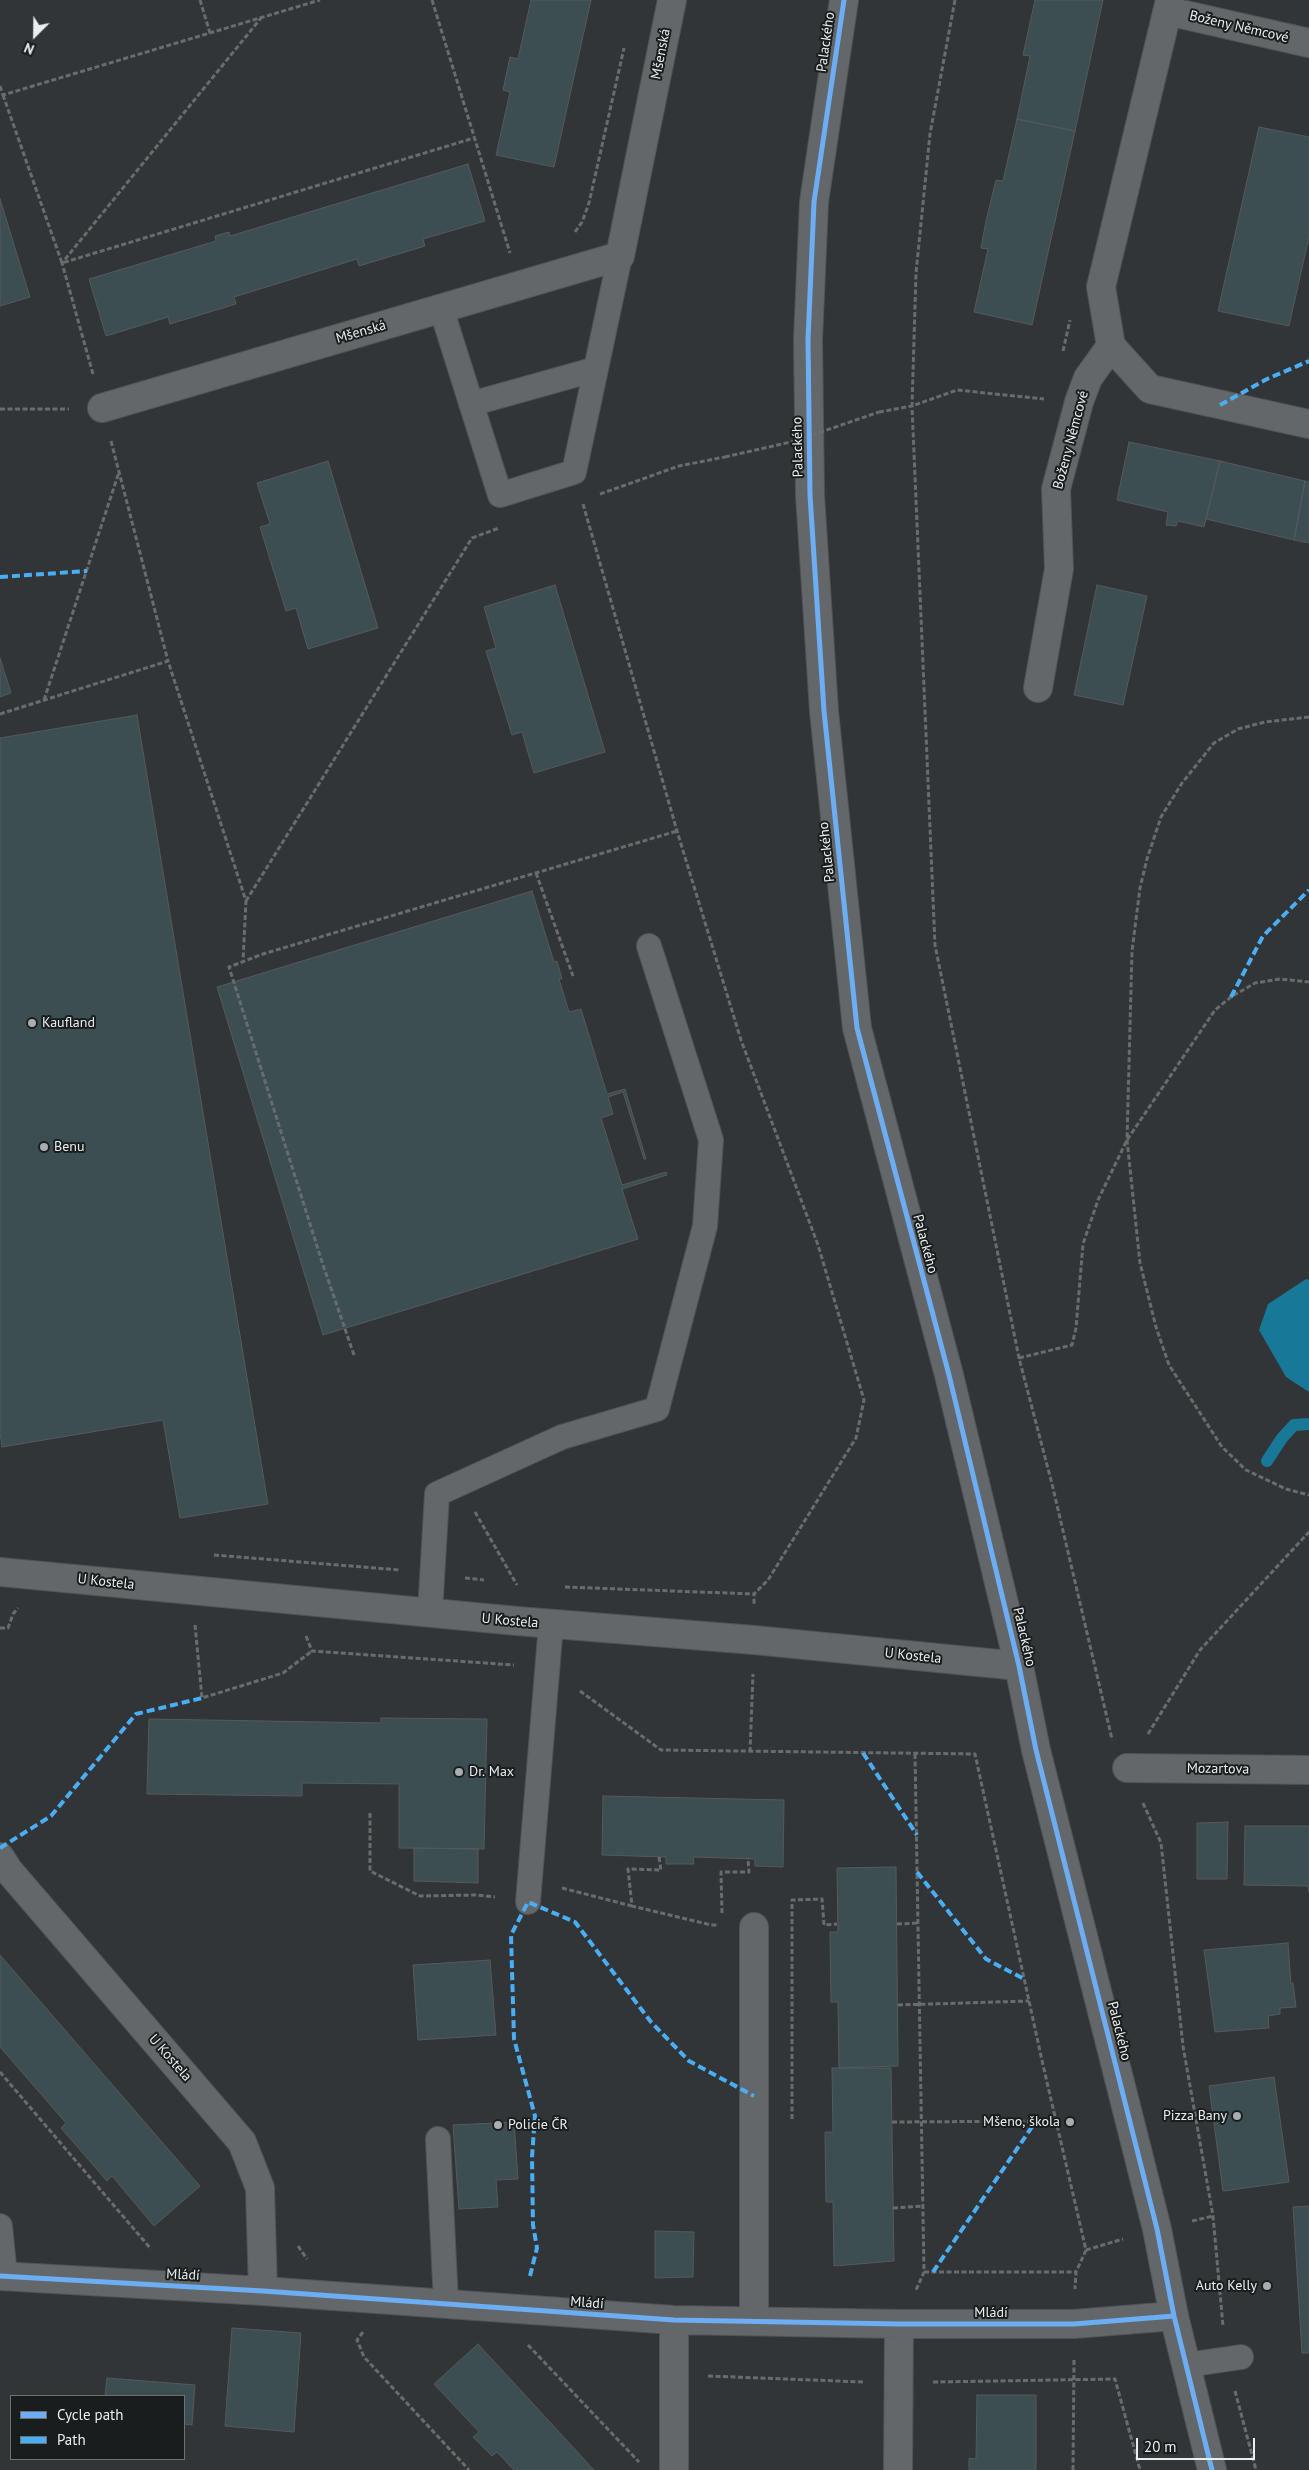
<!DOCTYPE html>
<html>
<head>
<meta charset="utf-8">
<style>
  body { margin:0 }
  #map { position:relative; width:1309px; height:2470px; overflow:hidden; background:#323537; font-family:"PT Sans",sans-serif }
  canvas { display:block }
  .legend { position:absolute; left:10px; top:2395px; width:175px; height:65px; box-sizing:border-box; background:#1a1d1e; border:1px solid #6d7172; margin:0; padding:6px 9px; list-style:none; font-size:15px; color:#e9eef0 }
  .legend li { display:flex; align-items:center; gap:10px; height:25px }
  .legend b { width:25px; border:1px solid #6d7172 }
  .north { position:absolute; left:10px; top:10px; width:50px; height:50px; -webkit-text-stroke:4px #1a1d1e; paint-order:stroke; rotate:203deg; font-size:14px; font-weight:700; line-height:20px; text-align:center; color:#e9eef0 }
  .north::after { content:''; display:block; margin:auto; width:18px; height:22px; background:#e9eef0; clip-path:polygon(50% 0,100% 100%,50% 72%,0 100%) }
  .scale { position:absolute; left:1136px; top:2438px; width:119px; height:22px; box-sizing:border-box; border:2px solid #e9eef0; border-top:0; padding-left:6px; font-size:15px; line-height:18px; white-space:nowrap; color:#e9eef0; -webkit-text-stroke:4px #1a1d1e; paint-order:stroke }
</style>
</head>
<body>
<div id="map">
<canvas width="1309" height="2470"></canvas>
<ul class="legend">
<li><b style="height:6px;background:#6dadf4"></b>Cycle path</li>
<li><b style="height:6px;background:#49aef6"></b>Path</li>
</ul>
<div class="north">N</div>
<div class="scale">20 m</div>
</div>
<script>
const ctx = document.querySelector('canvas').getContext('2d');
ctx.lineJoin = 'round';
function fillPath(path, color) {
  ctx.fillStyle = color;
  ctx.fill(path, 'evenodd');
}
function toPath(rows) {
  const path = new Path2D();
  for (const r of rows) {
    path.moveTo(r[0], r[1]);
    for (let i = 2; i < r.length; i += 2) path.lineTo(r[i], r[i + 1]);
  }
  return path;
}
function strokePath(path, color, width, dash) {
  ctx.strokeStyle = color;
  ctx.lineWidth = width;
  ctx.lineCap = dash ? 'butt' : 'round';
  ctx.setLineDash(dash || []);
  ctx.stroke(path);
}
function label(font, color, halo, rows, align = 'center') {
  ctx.font = font + ' "PT Sans",sans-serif';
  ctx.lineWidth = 4;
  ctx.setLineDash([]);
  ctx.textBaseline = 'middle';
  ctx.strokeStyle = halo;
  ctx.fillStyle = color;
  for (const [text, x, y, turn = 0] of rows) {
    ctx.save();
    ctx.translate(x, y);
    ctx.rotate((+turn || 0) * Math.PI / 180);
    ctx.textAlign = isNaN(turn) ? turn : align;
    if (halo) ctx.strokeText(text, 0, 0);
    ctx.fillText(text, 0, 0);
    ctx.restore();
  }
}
const water = toPath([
  [1306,1279,1309,1280,1309,1392,1286,1377,1259,1330,1268,1304]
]);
const stream = toPath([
  [1267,1461,1282,1438,1294,1425,1309,1424]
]);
const building = toPath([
  [531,0,591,0,554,167,496,155,510,92,503,90,510,57,518,59,531,0],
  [1035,0,1103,0,1075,131,1017,119,1030,56,1023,55,1035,0],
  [1017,119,1075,131,1032,325,974,312,988,249,981,248,986,221,996,180,1003,181,1017,119],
  [1259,127,1309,137,1309,237,1289,326,1218,311,1259,127],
  [468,164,485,221,423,239,425,246,359,266,357,259,234,297,236,304,170,324,168,317,106,336,89,279,216,241,215,236,229,232,230,236,468,164],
  [0,199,30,297,0,306,0,199],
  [1129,442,1220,461,1204,527,1178,521,1176,526,1166,525,1168,512,1117,500,1129,442],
  [328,461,378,628,308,649,296,608,286,611,260,527,270,524,257,483,328,461],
  [1220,461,1305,481,1294,540,1206,519,1220,461],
  [1305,481,1309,482,1309,543,1294,540,1305,481],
  [555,585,605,752,534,773,522,732,512,735,486,651,496,648,484,607,555,585],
  [1097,585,1147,596,1123,705,1074,695,1097,585],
  [0,658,11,693,0,697,0,658],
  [137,715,268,1504,180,1518,163,1420,2,1447,0,1432,0,738,137,715],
  [532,891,554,962,557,961,562,979,559,979,569,1012,581,1009,607,1094,625,1089,646,1159,644,1159,623,1092,608,1097,613,1114,601,1118,622,1185,666,1172,667,1175,622,1189,638,1239,323,1335,217,987,532,891],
  [381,1718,487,1719,484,1849,399,1848,399,1784,302,1783,302,1796,147,1794,149,1719,381,1723,381,1718],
  [603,1796,784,1800,783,1867,755,1866,755,1859,693,1857,694,1864,666,1864,666,1857,602,1855,603,1796],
  [1228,1822,1227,1879,1197,1879,1197,1823,1228,1822],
  [1245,1826,1309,1826,1309,1893,1308,1886,1244,1885,1245,1826],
  [414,1848,478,1849,478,1883,414,1881,414,1848],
  [896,1867,898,2066,839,2068,838,2002,831,2002,830,1932,838,1932,837,1868,896,1867],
  [1288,1943,1291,1984,1293,1983,1296,2007,1280,2008,1280,2014,1268,2016,1269,2028,1215,2032,1204,1950,1288,1943],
  [0,1955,200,2186,154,2226,112,2176,107,2181,61,2128,66,2123,0,2047,0,1955],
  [490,1960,496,2035,418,2040,413,1965,490,1960],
  [832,2068,891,2068,894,2261,834,2266,833,2202,826,2202,825,2132,833,2132,832,2068],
  [1274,2077,1289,2182,1223,2191,1209,2086,1274,2077],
  [514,2122,518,2179,496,2180,498,2207,459,2209,453,2125,514,2122],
  [1309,2206,1309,2353,1302,2353,1293,2207,1309,2206],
  [655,2231,694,2232,693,2277,655,2278,655,2231],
  [232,2328,301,2333,294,2432,225,2426,232,2328],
  [478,2344,594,2470,514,2470,497,2452,492,2456,473,2437,479,2432,434,2384,478,2344],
  [107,2378,195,2385,192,2425,184,2424,184,2396,105,2396,107,2378],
  [977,2395,1036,2395,1036,2470,969,2470,969,2458,976,2459,977,2395]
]);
const path = toPath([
  [200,0,210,33],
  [432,0,510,253],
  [955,0,930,134,916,273,912,406,957,390,1044,399],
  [0,86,3,95,320,0],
  [3,95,62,263,474,138],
  [575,232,582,222,589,203,624,48],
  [1063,351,1070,320],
  [93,374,62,263,261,18],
  [0,409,69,409],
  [879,412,912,406,935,945,1019,1358,1052,1484,1112,1739],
  [111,441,168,661],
  [600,494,679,466,725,457],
  [583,504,677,831,741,1040,818,1245,864,1400,856,1438,768,1580,754,1594,754,1605],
  [44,700,119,472],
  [0,714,168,661,246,901,243,961],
  [1309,717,1265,722,1238,729,1214,743,1182,783,1161,817,1147,859,1140,888,1132,951,1127,1140,1140,1263,1156,1327,1169,1365,1222,1447,1246,1470,1286,1489,1309,1495],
  [536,873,573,976],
  [246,901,472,538,499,528],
  [354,1355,322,1262,229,967,263,954,677,831],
  [1019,1358,1072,1345,1076,1328,1083,1244,1098,1200,1127,1140,1215,1010,1231,997,1255,983,1280,979,1309,982],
  [475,1512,517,1585],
  [214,1555,400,1570],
  [465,1578,484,1580],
  [565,1587,754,1594],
  [195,1625,202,1698,283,1673,312,1651],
  [0,1628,8,1628,13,1614,18,1608],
  [306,1636,312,1651,514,1665],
  [580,1691,661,1750,975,1754,1043,2065,1086,2250,1076,2272,1075,2289],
  [1148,1734,1200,1650,1309,1532],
  [750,1752,753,1674],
  [915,1754,924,2272,916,2290],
  [1143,1803,1161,1843,1183,2046,1213,2216,1223,2326],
  [370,1813,370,1871,420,1896,477,1895,495,1897],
  [659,1857,661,1870,628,1869,632,1906,711,1925,719,1925],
  [562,1888,632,1906],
  [722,1913,721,1872,749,1872,748,1858],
  [897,1924,918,1923],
  [898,2005,1029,2001],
  [0,2072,151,2249],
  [792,2119,792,1900,822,1899,824,1925,837,1924],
  [892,2122,1055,2121],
  [893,2208,923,2206],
  [1192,2221,1213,2216],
  [298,2246,307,2259],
  [1086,2250,1123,2239],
  [924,2272,1076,2272],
  [363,2332,357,2340,364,2357,469,2470],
  [528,2345,639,2462],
  [708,2376,864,2382],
  [933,2382,1115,2379,1140,2470],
  [1235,2391,1256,2470],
  [1073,2470,1074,2358]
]);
const service = toPath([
  [441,308,500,495,574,472,620,256],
  [471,404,596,369],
  [430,1613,437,1494,562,1437,657,1409,705,1226,711,1140,649,946],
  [528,1902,551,1624],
  [438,2139,446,2304],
  [0,2226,5,2276],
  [1186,2365,1241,2357]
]);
const minor = toPath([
  [1170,0,1101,287,1111,346,1150,389,1309,424],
  [1168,11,1309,43],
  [102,408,620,256,672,0],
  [1038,688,1059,569,1056,489,1079,402,1088,378,1111,346],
  [0,1572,517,1621,754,1640,1019,1666],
  [1127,1768,1309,1770],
  [0,1857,9,1871,242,2142,260,2188,263,2291],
  [0,2276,263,2291,674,2320,899,2324,1074,2324,1174,2316],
  [674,2320,674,2470],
  [754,2320,754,1927],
  [898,2470,899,2324]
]);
const tertiary = toPath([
  [844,0,814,202,808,340,810,495,824,711,857,1028,949,1375,1019,1666,1036,1750,1157,2229,1174,2316,1212,2470]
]);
const pathBridge = toPath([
  [725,457,795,441,879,412]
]);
const quiet = toPath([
  [1220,405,1267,379,1309,361],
  [0,577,87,571],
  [1231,997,1263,936,1309,890],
  [863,1753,917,1835],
  [0,1848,51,1816,136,1714,202,1698],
  [917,1872,986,1959,1024,1979],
  [933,2272,1036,2121],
  [530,2276,537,2248,533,2225,532,2157,535,2116,514,2039,511,1935,528,1902,575,1922,651,2022,689,2061,754,2096]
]);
const cycleway = toPath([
  [844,0,814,202,808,340,810,495,824,711,857,1028,949,1375,1019,1666,1036,1750,1157,2229,1174,2316,1212,2470],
  [0,2276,263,2291,674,2320,899,2324,1074,2324,1174,2316]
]);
const markers = [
  [32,1023,5,"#a9adaf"],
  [44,1147,5,"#a9adaf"],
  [459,1772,5,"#a9adaf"],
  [1237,2116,5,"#a9adaf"],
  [1070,2122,5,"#a9adaf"],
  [498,2125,5,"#a9adaf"],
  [1267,2286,5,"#a9adaf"]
];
const streetNames = [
  ["Boženy Němcové",1239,27,13],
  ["Palackého",826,42,-82],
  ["Mšenská",661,54,-79],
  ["Mšenská",361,332,-16],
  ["Boženy Němcové",1071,440,-75],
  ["Palackého",798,447,-91],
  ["Palackého",827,852,-96],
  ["Palackého",925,1244,75],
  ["U Kostela",106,1582,6],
  ["U Kostela",510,1621,5],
  ["Palackého",1024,1637,77],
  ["U Kostela",913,1656,6],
  ["Mozartova",1218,1769,1],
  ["Palackého",1119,2031,76],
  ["U Kostela",170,2058,49],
  ["Mládí",183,2275,3],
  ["Mládí",587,2303,4],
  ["Mládí",991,2313]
];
const poiNames = [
  ["Kaufland",42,1023],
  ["Benu",54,1147],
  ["Dr. Max",469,1772],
  ["Pizza Bany",1227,2116,"right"],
  ["Mšeno, škola",1060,2122,"right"],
  ["Policie ČR",508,2125],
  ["Auto Kelly",1257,2286,"right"]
];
fillPath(water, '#187897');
strokePath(stream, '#187897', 12);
fillPath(building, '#3d4e53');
strokePath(building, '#56595a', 1);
strokePath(service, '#505355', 26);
strokePath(minor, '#505355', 30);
strokePath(tertiary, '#505355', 30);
strokePath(path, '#696c6d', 3, [5, 2.5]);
strokePath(service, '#646769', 24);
strokePath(minor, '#646769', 28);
strokePath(tertiary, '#646769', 28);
strokePath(pathBridge, '#696c6d', 3, [5, 2.5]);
strokePath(quiet, '#49aef6', 4, [8, 4]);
strokePath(cycleway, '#6dadf4', 5);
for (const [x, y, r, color] of markers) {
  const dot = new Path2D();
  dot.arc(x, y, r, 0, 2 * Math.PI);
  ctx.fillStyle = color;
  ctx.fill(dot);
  strokePath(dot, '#1a1d1e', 2);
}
label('14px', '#e9eef0', '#1a1d1e', streetNames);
label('14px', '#e9eef0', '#1a1d1e', poiNames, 'left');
</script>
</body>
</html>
